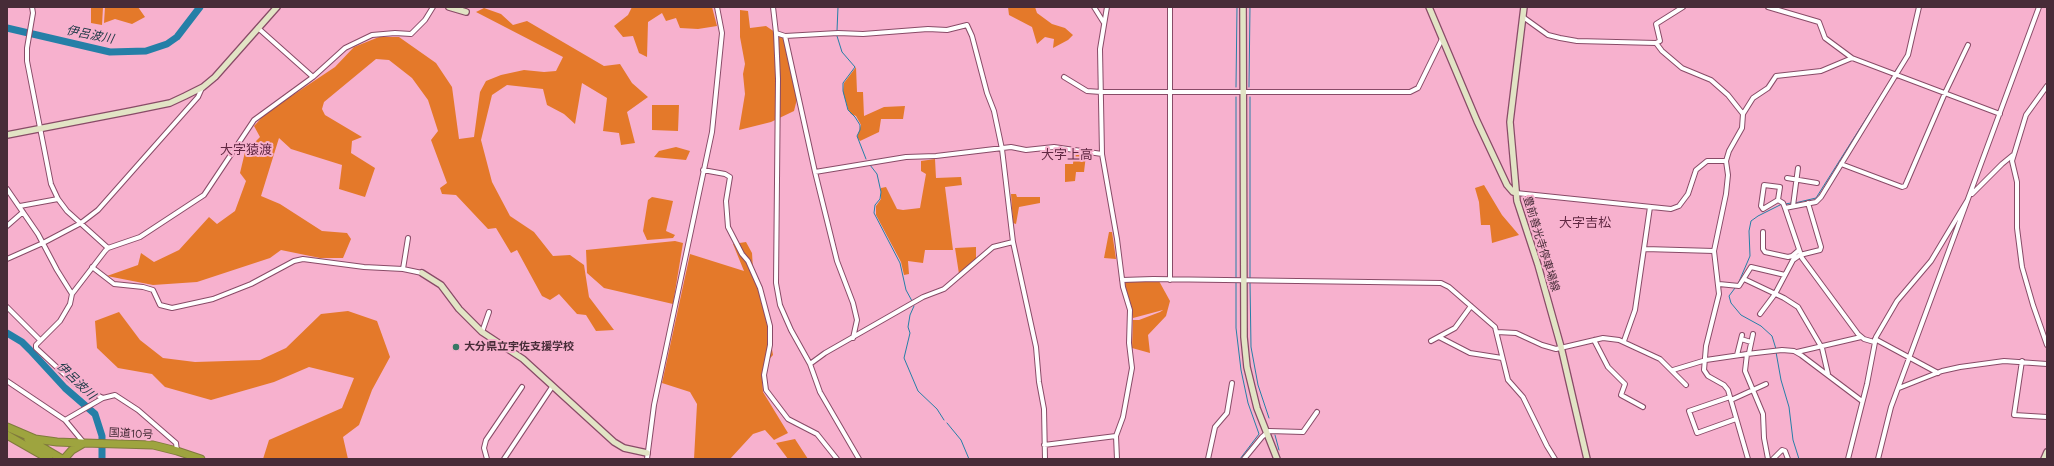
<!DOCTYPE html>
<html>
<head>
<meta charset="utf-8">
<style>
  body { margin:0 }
  #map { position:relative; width:2054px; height:466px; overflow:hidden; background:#f7b1ce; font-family:Figtree,sans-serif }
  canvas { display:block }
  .frame { position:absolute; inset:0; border:8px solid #472c38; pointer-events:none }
</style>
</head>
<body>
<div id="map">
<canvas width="2054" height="466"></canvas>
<div class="frame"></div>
</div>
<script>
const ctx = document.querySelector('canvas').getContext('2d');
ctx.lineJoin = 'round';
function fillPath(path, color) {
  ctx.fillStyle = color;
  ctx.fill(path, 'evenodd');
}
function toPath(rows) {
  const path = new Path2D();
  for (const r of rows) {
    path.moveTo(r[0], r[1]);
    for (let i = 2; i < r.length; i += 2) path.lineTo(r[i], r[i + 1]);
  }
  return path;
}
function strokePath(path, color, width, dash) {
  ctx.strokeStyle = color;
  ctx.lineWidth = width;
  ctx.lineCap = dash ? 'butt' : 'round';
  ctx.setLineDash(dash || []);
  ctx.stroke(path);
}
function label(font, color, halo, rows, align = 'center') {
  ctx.font = font + ' Figtree,"Noto Sans JP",sans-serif';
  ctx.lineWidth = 4;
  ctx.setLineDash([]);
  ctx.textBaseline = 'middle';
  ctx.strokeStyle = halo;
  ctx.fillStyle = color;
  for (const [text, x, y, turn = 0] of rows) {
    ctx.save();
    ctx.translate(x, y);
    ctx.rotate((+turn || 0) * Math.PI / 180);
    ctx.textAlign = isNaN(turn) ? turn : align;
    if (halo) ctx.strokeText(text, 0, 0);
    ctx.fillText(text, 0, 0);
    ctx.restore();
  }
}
const green = toPath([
  [91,7,103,7,102,25,91,23],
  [105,7,138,7,145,17,132,24,115,19,104,23],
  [632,7,712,7,717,26,698,29,680,28,676,18,666,21,662,13,648,22,647,57,639,53,633,36,623,37,614,26,628,15],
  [1008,7,1035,7,1037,13,1052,24,1065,28,1073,35,1068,40,1053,48,1054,39,1045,37,1037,44,1032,27,1009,15],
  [484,8,501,14,513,25,527,21,604,66,620,64,632,83,648,97,627,112,635,143,621,145,619,133,603,131,607,98,582,83,575,124,564,114,547,105,543,89,507,85,492,95,481,140,492,182,510,216,534,232,553,256,570,255,584,265,589,297,614,330,596,331,586,315,577,314,559,294,550,300,542,296,517,250,511,253,496,228,488,229,456,195,442,194,440,188,447,183,431,140,438,131,428,100,412,78,389,60,376,59,324,102,322,109,325,115,362,137,352,141,351,153,375,168,365,197,339,189,342,165,291,149,279,138,261,196,280,204,322,231,347,233,351,239,343,258,320,258,281,250,270,258,197,282,153,285,107,276,138,265,141,253,154,262,179,250,209,217,217,224,235,211,246,181,240,173,245,152,260,137,254,126,266,113,335,67,354,47,379,37,399,37,436,63,452,87,459,139,474,137,480,92,486,81,501,75,524,70,544,72,556,71,563,57,476,12],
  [740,10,748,11,750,28,766,26,785,39,797,99,794,111,771,122,739,130,745,94,743,74,745,64,740,37],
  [856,67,857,92,863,92,864,116,884,107,905,106,903,119,881,119,879,132,860,141,857,137,861,125,856,116,851,114,848,109,843,92,844,83],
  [652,105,679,105,678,131,652,130],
  [676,147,690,151,686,160,654,157,659,151],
  [1074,154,1086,155,1084,172,1076,172,1075,181,1065,182,1065,164,1073,164],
  [935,159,936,178,961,177,962,185,945,187,953,250,925,250,923,263,908,261,909,274,904,275,901,262,876,215,876,206,881,199,881,188,886,187,897,209,903,210,920,208,926,174,921,171,921,161],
  [1484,185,1502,215,1519,235,1492,243,1490,225,1481,225,1479,202,1475,188],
  [1011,194,1016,194,1017,197,1040,197,1040,203,1019,207,1016,224,1013,223],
  [652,197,673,201,666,231,675,235,673,238,647,240,643,231,648,200],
  [1109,232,1112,232,1116,259,1104,258],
  [675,241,683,243,673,304,604,288,587,273,586,250],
  [746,242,752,253,753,269,768,326,773,355,764,365,762,377,763,392,788,433,774,440,765,430,753,434,730,459,694,459,697,404,690,392,662,383,690,254,744,271,733,244],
  [976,247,976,259,959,274,955,248],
  [1126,281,1159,281,1170,301,1166,316,1148,335,1150,353,1132,348,1133,320,1139,320,1160,312,1163,310,1133,318,1124,285],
  [348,311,377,321,390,357,372,390,359,425,343,437,348,459,263,459,269,440,342,408,354,378,309,367,274,382,211,400,165,387,152,374,118,368,97,348,95,321,119,312,140,340,163,358,195,362,260,360,286,348,321,314],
  [795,439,808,459,788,459,776,443]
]);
const stream = toPath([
  [837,31,838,7],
  [837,36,842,52,855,67,843,83,843,91,848,110,855,117,860,125,860,130,857,136,866,159],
  [1894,73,1904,58],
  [1236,87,1237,7],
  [1249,87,1250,7],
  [870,165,877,174,881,192,880,199,875,205,874,213,900,263,906,290,912,301],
  [1795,203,1816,198,1893,76],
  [1785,204,1791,203],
  [1236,278,1236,97],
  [1250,279,1250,97],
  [1236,281,1236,328,1241,370,1248,403,1259,434,1240,459],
  [1250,282,1251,347,1258,385,1269,418],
  [1738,284,1750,256,1749,231,1751,221,1758,216,1782,204],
  [1735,288,1729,296,1731,303,1741,315,1761,326,1772,336,1776,349],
  [914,306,910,315,908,327,910,333,904,358,918,391,937,409,944,420],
  [1776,352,1781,380,1789,407,1793,440,1799,459],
  [947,423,961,440,969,459],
  [1275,435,1279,450]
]);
const river = toPath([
  [7,28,110,52,146,51,167,44,177,37,200,7],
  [7,333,22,342,30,350,65,388,95,414,102,436,102,459]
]);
const street = toPath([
  [32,7,33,13,27,48,27,61,51,184,58,199,67,211,108,248],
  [773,7,776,33,778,79,776,283,780,305,791,330,810,364,820,392,859,459],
  [1094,7,1104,23],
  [1107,7,1100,49,1102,154,1117,239,1123,287,1130,310,1129,343,1132,368,1123,417,1116,436,1117,459],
  [1768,7,1819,22,1825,38,1852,58],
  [1523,17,1548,35,1560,38,1577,41,1656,43],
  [258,28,313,77],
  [776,33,785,36,838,33,863,34,928,29,947,30,967,25,972,36,987,93,994,111,1002,149,1013,242,1036,347,1039,382,1044,409,1045,459],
  [785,36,815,172,837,261,853,303,857,320,853,338],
  [1656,43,1662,51,1682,68,1711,80,1728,95,1743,114,1742,128,1729,151,1726,161,1728,175,1726,194,1714,251,1719,294,1706,346,1704,370,1708,376,1724,385,1728,390,1748,459],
  [1656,43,1660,41,1656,24,1683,7],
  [1064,77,1087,91,1101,92,1410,92,1418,88,1442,39],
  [2047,86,2026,115,2012,161,2017,182,2017,228,2022,267,2033,305,2047,345],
  [1743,114,1753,98,1768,88,1776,76,1821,71,1852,58,2000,114],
  [1841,164,1902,187,1905,186,1945,93,1968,45],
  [703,170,725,174,730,177,726,201,728,227,742,254,748,261,760,288,770,326,770,345,764,375,766,390,788,419,817,434,837,459],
  [815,172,906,157,936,156,1011,147,1026,150,1054,147,1102,154],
  [1787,178,1817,183],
  [7,189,38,234,57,270,72,294],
  [1516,193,1671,209,1679,206,1688,194,1696,170,1707,161,1726,161],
  [1972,194,2002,164,2013,155],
  [1778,200,1780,187,1764,185,1761,206,1763,209,1778,200,1783,203,1785,208],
  [20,206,58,199],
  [1793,206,1798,168],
  [7,226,23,212],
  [1763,232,1763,249,1765,252,1788,257,1792,256,1799,250],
  [1645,249,1714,251],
  [7,259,43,243,81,223,98,210,198,97,202,88],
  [92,267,114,284,143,287,153,290,160,305,172,308,213,299,251,284,294,261,303,259,364,267,403,269,422,273],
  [403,269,408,238],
  [1744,279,1784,298,1798,307,1822,348,1828,374],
  [1122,280,1153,279,1441,283,1449,287,1495,327,1508,380,1523,397,1547,446,1555,459],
  [1170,280,1170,7],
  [1719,284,1739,286,1751,267,1785,275],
  [7,307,40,340],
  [1760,314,1775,294,1793,260,1800,255,1820,250,1821,247,1808,203],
  [482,332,489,312],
  [1497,332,1516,333,1542,345,1556,349,1603,338,1619,340,1660,359,1686,385],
  [1439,337,1470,353,1502,358],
  [1741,339,1751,342],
  [1875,339,1938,373],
  [1594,340,1608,367,1625,384,1621,395,1643,407],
  [1431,341,1455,328,1471,306],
  [1624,341,1635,310,1650,207],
  [1874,342,1864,339,1858,334,1802,258,1785,208,1816,202,1821,197,1908,55,1919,7],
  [1797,352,1861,337],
  [1749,353,1753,334],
  [1747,354,1745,371,1763,414,1764,438,1768,459],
  [1737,355,1742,335],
  [2022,361,2014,415,2047,417],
  [810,364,825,353,923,297,944,289,993,247,1013,242],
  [1673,370,1706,360,1747,354,1782,350,1794,351,1801,355,1862,401],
  [7,381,65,420,84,443],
  [1899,388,1942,371,1960,367,2004,361,2047,364],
  [1730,397,1689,411,1697,433,1736,419],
  [103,398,76,385,36,348,36,345,60,321,70,304,72,294,105,251,108,248,140,237,204,195,254,120,313,77,345,48,372,35,395,33,411,34,425,20,433,7],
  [1731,400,1766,384],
  [65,420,103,398,115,395,138,410,176,443,177,451],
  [1044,445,1116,436],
  [487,459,484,448,486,440,522,387],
  [504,459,552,387],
  [647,459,654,405,712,132,722,33,717,7],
  [1208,459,1215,427,1227,413,1232,383],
  [1244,459,1262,437,1269,431,1303,432,1317,412],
  [1773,459,1782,450,1785,451,1788,459],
  [1848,459,1867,384,1876,337,1897,301,1931,261,1967,201],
  [1878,459,1891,407,2039,7]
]);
const secondary = toPath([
  [449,7,466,12],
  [1243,7,1244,337,1247,367,1257,408,1277,459],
  [1429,7,1477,121,1507,185,1513,192,1516,193],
  [1524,7,1510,122,1517,201,1538,265,1561,347,1587,459],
  [7,135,131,111,170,103,185,96,203,87,215,77,277,7],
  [422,273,441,285,459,309,482,332,523,359,614,442,624,448,647,453],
  [2044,459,2047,452]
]);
const highway = toPath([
  [7,427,35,439,57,442,82,443],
  [7,435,49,459],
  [28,439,62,459],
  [64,459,72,450,84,443,153,445,177,451,201,459]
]);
const markers = [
  [456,347,4,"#377765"]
];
const streetNames = [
  ["豊前善光寺停車場線",1541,244,73],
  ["国道10号",131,434,3]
];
const poiNames = [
  ["大分県立宇佐支援学校",464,347]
];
const waterNames = [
  ["伊呂波川",90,35,11],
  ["伊呂波川",76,381,44]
];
const quarterNames = [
  ["大字猿渡",246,150],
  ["大字上高",1067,155],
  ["大字吉松",1585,223]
];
fillPath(green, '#e4792a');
strokePath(stream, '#257fa7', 1);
strokePath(river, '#257fa7', 7);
strokePath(street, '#884b67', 6);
strokePath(secondary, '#884b67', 8);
strokePath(highway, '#807a3d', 9);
strokePath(street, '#fff', 4);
strokePath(secondary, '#e2e4c5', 5.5);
strokePath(highway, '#9ea43f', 7);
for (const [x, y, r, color] of markers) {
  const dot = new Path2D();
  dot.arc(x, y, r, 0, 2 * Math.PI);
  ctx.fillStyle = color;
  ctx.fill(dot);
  strokePath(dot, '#f7b1ce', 1.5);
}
label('11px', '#472c38', '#f7b1ce', streetNames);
label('bold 11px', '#472c38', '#f7b1ce', poiNames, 'left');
label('italic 12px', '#213b49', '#f7b1ce', waterNames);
label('13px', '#612843', '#f7b1ce', quarterNames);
</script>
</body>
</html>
